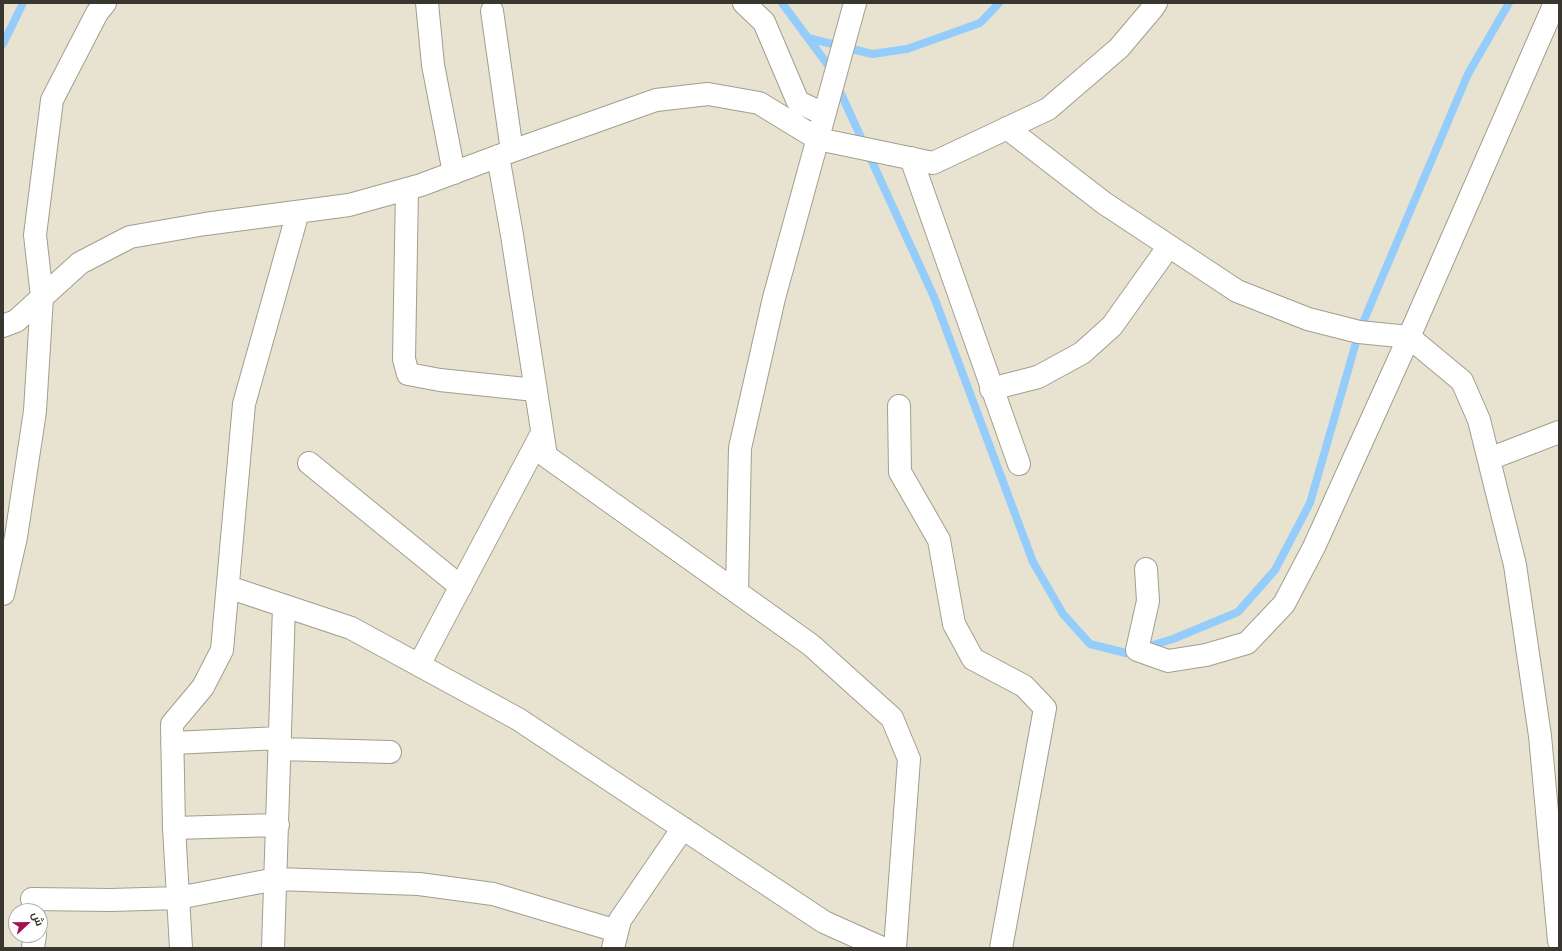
<!DOCTYPE html>
<html>
<head>
<meta charset="utf-8">
<style>
  body { margin:0 }
  #map { position:relative; width:1562px; height:951px; overflow:hidden; background:#e8e3d0; font-family:Manrope,Cairo,sans-serif }
  canvas { display:block }
  .frame { position:absolute; inset:0; border:4px solid #39362f; pointer-events:none }
  .north { position:absolute; left:8px; top:903px; width:40px; height:40px; box-sizing:border-box; background:#fff; border:1px solid #b0afac; border-radius:50%; rotate:68deg; font-size:11px; font-weight:700; line-height:16px; text-align:center; color:#39362f }
  .north::after { content:''; display:block; margin:auto; width:14px; height:18px; background:#a41151; clip-path:polygon(50% 0,100% 100%,50% 72%,0 100%) }
</style>
</head>
<body>
<div id="map">
<canvas width="1562" height="951"></canvas>
<div class="frame"></div>
<div class="north">ش</div>
</div>
<script>
const ctx = document.querySelector('canvas').getContext('2d');
ctx.lineJoin = 'round';
function toPath(rows) {
  const path = new Path2D();
  for (const r of rows) {
    path.moveTo(r[0], r[1]);
    for (let i = 2; i < r.length; i += 2) path.lineTo(r[i], r[i + 1]);
  }
  return path;
}
function strokePath(path, color, width, dash) {
  ctx.strokeStyle = color;
  ctx.lineWidth = width;
  ctx.lineCap = dash ? 'butt' : 'round';
  ctx.setLineDash(dash || []);
  ctx.stroke(path);
}
const stream = toPath([
  [782,3,828,65,831,72],
  [808,38,872,54,907,49,980,23,999,3],
  [3,44,23,3],
  [837,85,934,297,1033,562,1063,614,1090,644,1126,653,1173,639,1238,612,1275,570,1310,503,1359,332,1468,74,1509,3]
]);
const street = toPath([
  [427,3,433,65,454,173],
  [744,3,764,22,798,102,824,114],
  [492,11,512,151],
  [1007,128,1104,203,1237,291,1308,319,1359,332,1409,337,1462,381,1479,420,1515,565,1540,736,1559,941],
  [498,156,512,235,546,456,811,645,892,718,909,759,895,948],
  [911,158,1019,464],
  [407,189,404,359,408,374,440,380,535,390],
  [3,326,16,321,80,263,130,237,205,224,349,205,421,185,512,151,656,100,708,94,759,103,818,139,933,163,1048,109,1119,48,1152,9,1156,3],
  [991,389,1038,377,1082,353,1112,326,1169,246],
  [899,406,900,472,939,540,954,624,973,659,1024,686,1045,708,1001,948],
  [1489,459,1559,432],
  [309,463,461,587],
  [1146,569,1148,601,1137,650,1168,661,1206,655,1247,643,1284,604,1314,547,1409,337,1555,3],
  [228,587,351,628,518,719,824,922,882,948],
  [737,592,740,448,774,298,855,3],
  [3,594,16,537,35,411,42,297,35,235,52,100,97,13,105,3],
  [419,665,542,433],
  [172,743,280,738],
  [280,749,390,752],
  [174,828,278,825],
  [32,899,111,900,178,898,276,879,419,884,493,894,617,931],
  [33,948,35,935],
  [181,948,174,828,172,724,203,687,222,650,244,404,298,212],
  [273,948,284,606],
  [613,948,620,920,683,828]
]);
strokePath(stream, '#94cdfb', 8);
strokePath(street, '#a39e8c', 24);
strokePath(street, '#fff', 22);
</script>
</body>
</html>
